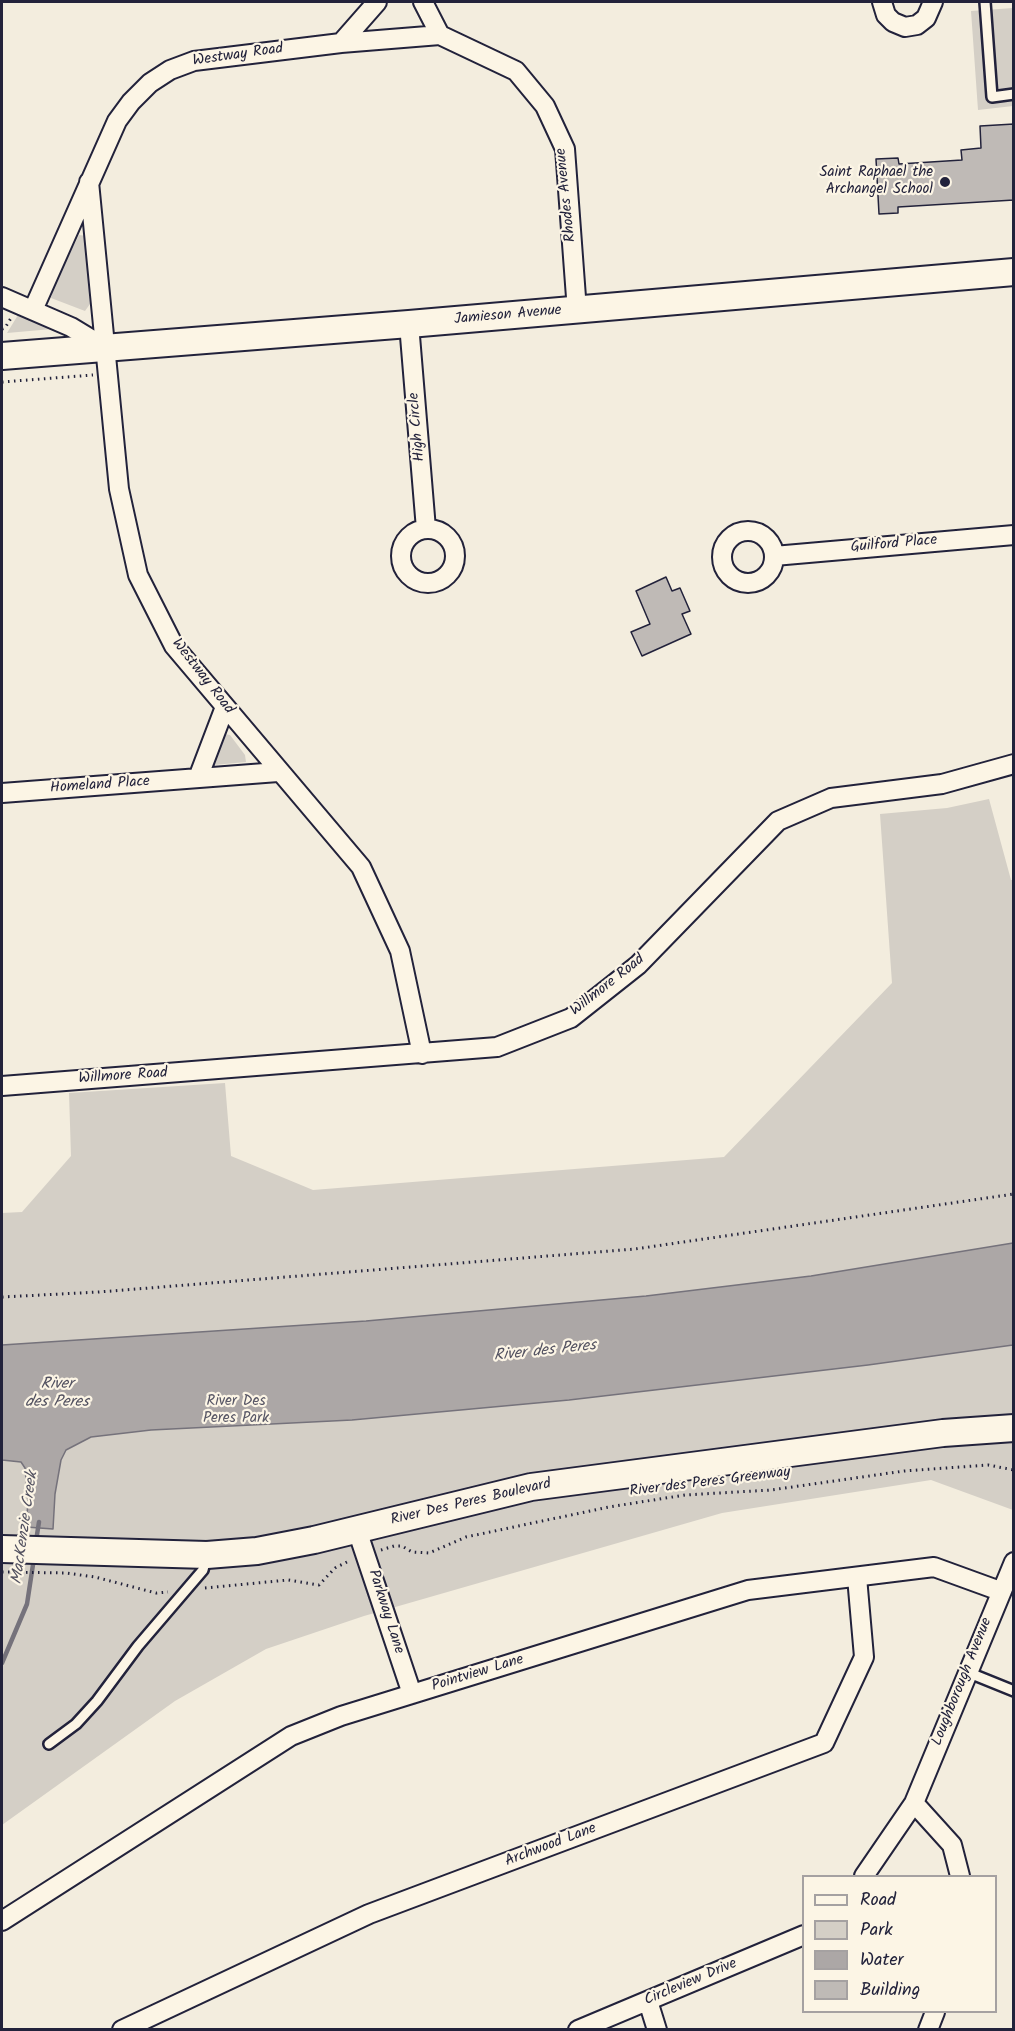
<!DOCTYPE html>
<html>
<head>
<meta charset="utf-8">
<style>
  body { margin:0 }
  #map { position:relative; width:1015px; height:2031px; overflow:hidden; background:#f3edde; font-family:Kalam,sans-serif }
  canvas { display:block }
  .frame { position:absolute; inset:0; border:3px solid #22223b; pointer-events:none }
  .legend { position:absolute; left:802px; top:1875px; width:195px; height:138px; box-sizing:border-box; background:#fcf5e5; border:2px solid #a5a1a1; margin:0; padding:8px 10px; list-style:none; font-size:18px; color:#22223b }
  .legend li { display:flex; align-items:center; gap:12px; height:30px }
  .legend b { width:30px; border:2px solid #a5a1a1 }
</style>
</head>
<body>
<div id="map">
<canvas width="1015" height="2031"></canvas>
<div class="frame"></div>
<ul class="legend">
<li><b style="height:8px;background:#fcf5e5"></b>Road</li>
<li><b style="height:16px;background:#d4cfc6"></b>Park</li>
<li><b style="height:16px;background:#aca7a6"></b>Water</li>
<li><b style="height:16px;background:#bfbab6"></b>Building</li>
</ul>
</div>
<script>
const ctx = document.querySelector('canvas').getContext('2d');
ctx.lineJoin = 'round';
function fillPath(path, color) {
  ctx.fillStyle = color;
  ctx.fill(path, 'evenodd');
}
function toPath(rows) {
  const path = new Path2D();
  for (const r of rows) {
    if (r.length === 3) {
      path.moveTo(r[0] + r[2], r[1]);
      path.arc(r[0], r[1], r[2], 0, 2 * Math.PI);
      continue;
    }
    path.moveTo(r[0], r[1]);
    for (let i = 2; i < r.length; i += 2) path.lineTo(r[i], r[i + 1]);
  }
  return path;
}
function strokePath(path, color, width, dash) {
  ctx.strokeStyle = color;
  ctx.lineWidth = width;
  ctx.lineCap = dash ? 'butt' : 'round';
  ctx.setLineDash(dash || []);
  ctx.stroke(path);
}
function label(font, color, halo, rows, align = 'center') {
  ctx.font = font + ' Kalam,sans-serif';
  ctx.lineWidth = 4.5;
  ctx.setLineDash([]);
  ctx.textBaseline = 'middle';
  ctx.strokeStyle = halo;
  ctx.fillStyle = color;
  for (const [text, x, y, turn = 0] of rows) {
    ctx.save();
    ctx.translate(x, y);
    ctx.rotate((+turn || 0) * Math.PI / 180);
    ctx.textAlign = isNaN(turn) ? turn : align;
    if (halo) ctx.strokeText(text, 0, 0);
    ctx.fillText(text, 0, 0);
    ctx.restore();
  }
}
const green = toPath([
  [1013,8,1013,106,978,110,971,11],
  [79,235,87,236,90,304,85,311,51,298,54,285],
  [18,315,52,329,7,333],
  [224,734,230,735,245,755,246,762,214,765],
  [989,799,1011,880,1014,880,1013,1510,931,1480,722,1513,364,1616,266,1649,175,1701,2,1825,2,1213,22,1212,71,1156,69,1093,225,1083,231,1156,313,1190,724,1157,892,983,880,814,947,808]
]);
const water = toPath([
  [1013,1243,1013,1345,868,1365,569,1400,352,1420,151,1430,91,1437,66,1450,61,1460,55,1494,53,1529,26,1527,28,1502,25,1468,21,1462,2,1460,2,1345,366,1321,646,1296,811,1276,1013,1243]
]);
const stream = toPath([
  [36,1541,39,1522],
  [2,1663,27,1604,34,1558]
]);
const building = toPath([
  [1014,124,1014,200,898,207,898,213,879,214,876,159,898,158,899,164,962,160,961,150,981,148,980,126,1014,124],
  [666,577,672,591,680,588,690,611,682,614,691,634,642,656,631,632,650,624,636,591,666,577]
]);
const path = toPath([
  [2,329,5,328,11,318],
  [2,382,93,375],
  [2,1297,99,1292,635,1249,1014,1194],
  [381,1550,394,1546,402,1546,412,1552,429,1553,466,1537,609,1507,685,1495,771,1490,904,1471,988,1465,1014,1470],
  [2,1572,66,1573,95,1577,156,1593,168,1592],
  [205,1588,288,1580,319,1585,335,1568,349,1561]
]);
const service = toPath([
  [985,2,992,97,1014,94],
  [967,1672,1014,1691],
  [49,1744,76,1724,97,1701,138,1646,203,1570,206,1558]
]);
const minor = toPath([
  [423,2,440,35,516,71,545,106,565,149,577,311],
  [882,2,886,15,893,22,905,27,917,25,926,18,933,2],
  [341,43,440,35],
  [89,182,119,489,138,575,174,646,361,867,400,951,422,1054],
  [2,297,71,327,104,347],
  [33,310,117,121,131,102,150,83,170,70,194,61,341,43,377,2],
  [409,324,426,529],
  [428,556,27],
  [748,557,26],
  [774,556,1014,535],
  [198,778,225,707],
  [2,793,278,772],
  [2,1086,497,1047,571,1018,638,965,778,821,831,798,942,784,1014,764],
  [357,1530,412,1694],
  [914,1803,952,1845,960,1876],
  [864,1876,914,1803,1014,1562],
  [2,1921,291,1736,341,1716,748,1590,934,1567,1000,1591],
  [648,2001,657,2030],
  [122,2030,369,1914,824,1743,864,1657,857,1577],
  [578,2030,804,1935],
  [928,2030,935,2012]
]);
const secondary = toPath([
  [2,356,409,324,1014,272],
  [2,1549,207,1555,257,1551,314,1540,531,1487,943,1433,1014,1428]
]);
const markers = [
  [945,182,6,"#22223b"]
];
const streetNames = [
  ["Westway Road",238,56,-8],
  ["Rhodes Avenue",567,195,-96],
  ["Jamieson Avenue",508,316,-5],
  ["High Circle",418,427,-95],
  ["Guilford Place",894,545,-5],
  ["Westway Road",202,677,52],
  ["Homeland Place",100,786,-4],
  ["Willmore Road",608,986,-38],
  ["Willmore Road",123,1077,-4],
  ["River des Peres Greenway",710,1483,-7],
  ["River Des Peres Boulevard",471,1503,-13],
  ["Parkway Lane",385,1612,72],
  ["Pointview Lane",478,1674,-17],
  ["Loughborough Avenue",963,1682,-68],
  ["Archwood Lane",551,1846,-21],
  ["Circleview Drive",691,1983,-23]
];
const poiNames = [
  ["Saint Raphael the",933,173],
  ["Archangel School",933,190]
];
const parkNames = [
  ["River Des",236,1402],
  ["Peres Park",236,1419]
];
const waterNames = [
  ["River des Peres",545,1352,-6],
  ["River",57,1385],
  ["des Peres",57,1403],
  ["MacKenzie Creek",26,1528,-82]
];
fillPath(green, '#d4cfc6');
fillPath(water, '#aca7a6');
strokePath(water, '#75727b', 1.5);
strokePath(stream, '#75727b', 4.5);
fillPath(building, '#bfbab6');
strokePath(building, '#22223b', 1.5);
strokePath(service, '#22223b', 14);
strokePath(minor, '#22223b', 22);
strokePath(secondary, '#22223b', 30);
strokePath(path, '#22223b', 3, [1.5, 4.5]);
strokePath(service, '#fcf5e5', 9);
strokePath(minor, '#fcf5e5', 18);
strokePath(secondary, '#fcf5e5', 26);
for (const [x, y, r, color] of markers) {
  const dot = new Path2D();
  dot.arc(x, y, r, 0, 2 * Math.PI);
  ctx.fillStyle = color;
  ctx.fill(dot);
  strokePath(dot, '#fcf5e5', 2);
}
label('15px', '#22223b', '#fcf5e5', streetNames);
label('15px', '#22223b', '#fcf5e5', poiNames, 'right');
label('15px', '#575665', '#fcf5e5', parkNames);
label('italic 16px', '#525160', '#fcf5e5', waterNames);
</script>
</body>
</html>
